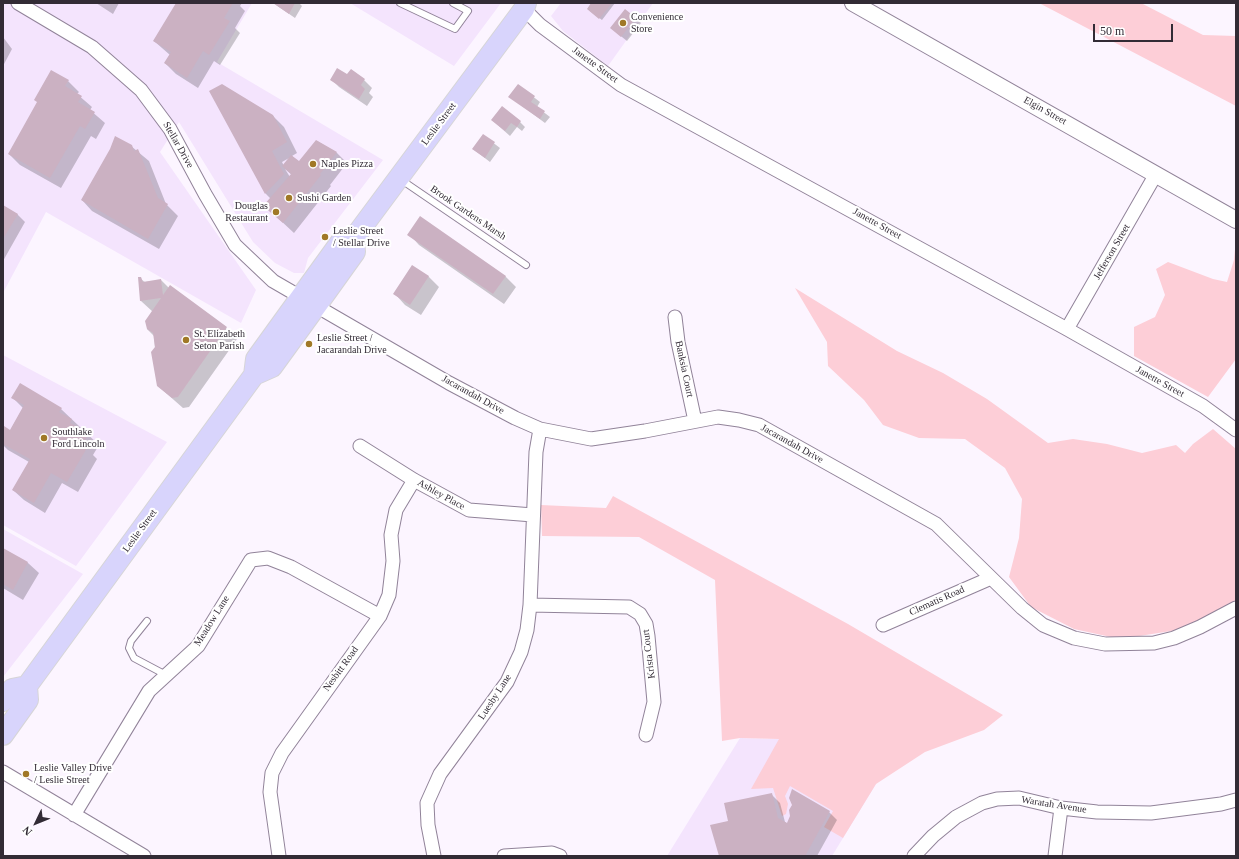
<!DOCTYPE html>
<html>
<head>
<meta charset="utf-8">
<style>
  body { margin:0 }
  #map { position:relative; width:1239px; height:859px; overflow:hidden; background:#fcf5ff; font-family:"Times New Roman",serif }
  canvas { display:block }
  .frame { position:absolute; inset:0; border:4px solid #322b35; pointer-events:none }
  .north { position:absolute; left:16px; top:803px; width:40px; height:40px; -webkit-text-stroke:3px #fff; paint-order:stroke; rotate:227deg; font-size:11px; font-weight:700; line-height:16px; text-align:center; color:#322b35 }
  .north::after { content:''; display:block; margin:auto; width:14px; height:18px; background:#322b35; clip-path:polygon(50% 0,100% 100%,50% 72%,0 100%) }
  .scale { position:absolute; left:1093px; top:24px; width:80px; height:18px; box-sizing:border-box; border:2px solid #322b35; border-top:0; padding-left:5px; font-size:12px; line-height:14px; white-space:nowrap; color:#322b35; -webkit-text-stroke:3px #fff; paint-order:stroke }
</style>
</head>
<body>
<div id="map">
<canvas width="1239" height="859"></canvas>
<div class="frame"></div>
<div class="north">N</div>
<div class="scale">50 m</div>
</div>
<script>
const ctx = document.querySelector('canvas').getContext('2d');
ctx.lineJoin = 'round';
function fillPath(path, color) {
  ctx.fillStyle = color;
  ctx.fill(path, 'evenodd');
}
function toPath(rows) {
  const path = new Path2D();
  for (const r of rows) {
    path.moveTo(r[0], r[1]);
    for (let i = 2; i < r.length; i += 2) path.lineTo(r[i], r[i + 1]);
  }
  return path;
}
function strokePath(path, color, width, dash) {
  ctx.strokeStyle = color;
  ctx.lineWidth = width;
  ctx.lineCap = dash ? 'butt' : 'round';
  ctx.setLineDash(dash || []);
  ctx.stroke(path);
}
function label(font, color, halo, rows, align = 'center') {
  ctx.font = font + ' "Times New Roman",serif';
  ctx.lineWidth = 4;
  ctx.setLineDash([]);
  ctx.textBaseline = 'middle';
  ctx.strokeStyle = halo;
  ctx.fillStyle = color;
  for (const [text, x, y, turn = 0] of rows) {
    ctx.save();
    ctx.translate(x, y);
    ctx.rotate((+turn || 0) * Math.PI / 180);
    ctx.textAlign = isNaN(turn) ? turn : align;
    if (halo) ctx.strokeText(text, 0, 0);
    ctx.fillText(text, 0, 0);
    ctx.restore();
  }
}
const built = toPath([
  [3,3,252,3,217,62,383,160,308,258,304,273,294,273,275,263,253,242,179,122,160,152,256,290,241,323,46,212,3,293],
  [350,3,501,3,454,66],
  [561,3,653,3,608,66,563,31,551,16],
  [3,355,167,442,76,566,3,525],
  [3,529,83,574,3,677],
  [740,738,812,740,876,784,832,856,667,856]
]);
const green = toPath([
  [1039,3,1141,3,1203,35,1236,36,1236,106],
  [1236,238,1236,359,1208,397,1134,356,1134,327,1155,317,1165,295,1156,269,1168,262,1213,279,1227,282,1234,260],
  [795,288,897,351,943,373,987,399,1048,443,1073,439,1107,444,1142,453,1176,445,1185,453,1193,444,1213,429,1236,449,1236,600,1184,629,1120,639,1074,629,1031,607,1009,577,1019,538,1022,499,1005,468,965,439,919,438,883,425,864,400,828,366,827,342],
  [613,496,848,624,1003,715,984,730,925,752,876,784,843,838,824,827,833,811,790,786,785,796,788,804,786,814,782,816,773,788,751,789,779,739,740,738,722,741,715,580,639,537,542,536,541,505,606,508]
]);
const shadow = toPath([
  [96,3,119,3,113,14],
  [177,3,242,3,240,6,245,11,235,28,240,33,220,65,214,61,198,88,176,74,165,63,170,55,154,41],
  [273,3,299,3,302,6,295,18],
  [593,3,615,3,602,20,590,11],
  [636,18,641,23,627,41,617,33],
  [3,37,12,49,3,66],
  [331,79,364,80,372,88,369,93,373,97,367,106,339,87],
  [68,81,79,92,77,94,92,107,90,110,105,123,96,139,91,136,61,188,20,165,9,154],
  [518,85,540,102,537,107,550,117,545,123,510,97],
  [211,91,273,116,284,127,297,153,292,156,299,162,317,141,337,153,347,163,330,185,331,186,294,233,265,206,271,199,266,194],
  [291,157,284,166,282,162],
  [285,169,292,175,290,177],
  [492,120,520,122,525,127,522,131,517,127,510,136],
  [483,135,500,148,490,162,473,149],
  [131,146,149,161,166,204,178,216,159,249,92,211,82,200],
  [3,206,17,214,25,222,3,261],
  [409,234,505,276,516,287,504,304,419,245],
  [428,276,439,287,421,315,405,305,395,294],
  [139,278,145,282,161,280,169,288,226,328,237,339,189,407,183,408,158,386,154,336,147,329,153,312,141,301],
  [13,398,61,409,99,445,93,455,97,459,78,492,62,483,45,513,24,500,13,490,29,462,8,450,3,445,3,430,10,431,23,408],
  [3,549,28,563,39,573,23,600,3,588],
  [772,795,780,803,785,822,788,824,829,812,837,820,817,856,720,856,730,822]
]);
const building = toPath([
  [176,3,233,3,224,18,230,21,209,55,203,51,187,78,164,63,171,52,153,41],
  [273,3,295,3,289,14],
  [591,3,612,3,599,19,587,9],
  [625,9,636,18,621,37,610,28],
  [337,68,347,74,351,69,365,79,361,85,365,89,359,99,330,80],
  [51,70,69,80,65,86,82,96,78,102,95,112,85,129,80,126,50,178,8,154,37,102,34,100],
  [222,84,273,115,287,142,272,151,284,174,265,194,209,91],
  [518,84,535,96,531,102,545,111,540,119,508,97],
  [502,106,521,121,517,127,511,123,505,131,491,120],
  [483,134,495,142,485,158,472,149],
  [115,136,132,145,134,151,138,149,158,198,168,204,148,239,81,200,110,149],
  [316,140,337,152,320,174,321,175,283,223,263,206,291,174,282,166,291,155,299,161],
  [3,205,18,214,3,239],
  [420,216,506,276,493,294,407,235],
  [412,265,429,276,410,305,393,294],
  [138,277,141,277,143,282,161,279,163,295,170,285,227,327,178,397,172,398,157,386,151,352,155,347,153,333,147,329,145,321,161,298,140,301],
  [20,383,62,408,59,412,72,419,70,423,89,433,82,445,87,448,67,482,51,473,34,503,12,490,30,459,3,444,3,428,4,426,10,430,24,405,11,398],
  [3,548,28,562,13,590,3,584],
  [792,789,830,811,805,856,719,856,710,825,728,821,724,803,772,793,778,818,787,823,790,816,789,810,792,805,789,798]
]);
const service = toPath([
  [400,3,455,29,468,11,453,3],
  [400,179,526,265],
  [147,621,131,641,129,648,134,658,166,675]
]);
const minor = toPath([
  [18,3,92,47,141,90,170,129,205,194,235,245,273,281,449,383,515,418,540,429,591,439,645,431,718,417,739,420,759,425,936,524,1022,608,1043,625,1074,638,1105,644,1154,643,1174,638,1200,627,1236,608],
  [524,9,540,25,621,85,1067,329,1203,406,1236,430],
  [675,317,678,342,695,421],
  [1067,329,1156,174],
  [360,446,414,480,469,510,533,515],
  [530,605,629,607,640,614,646,624,648,636,654,702,646,735],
  [883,625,991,578],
  [3,772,144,856],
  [74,815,149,691,198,646,251,560,268,558,291,567,380,616],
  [279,856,270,792,272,773,282,753,380,616,389,595,393,561,391,535,396,510,414,480],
  [434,856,428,825,427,803,440,774,507,682,521,652,527,630,530,605,536,452,540,429],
  [504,856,552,853,560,856],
  [914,856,933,836,956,817,982,803,997,799,1019,798,1061,808,1097,812,1151,813,1221,804,1236,800],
  [1055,856,1061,808]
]);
const tertiary = toPath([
  [853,3,1236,220]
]);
const primary = toPath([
  [254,375,272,367,317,305,355,252,354,238,524,9,526,3],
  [3,701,12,689,27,686],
  [3,735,28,700,27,686,254,375,256,359,342,240,354,238]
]);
const markers = [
  [623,23,4,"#a07826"],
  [313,164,4,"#a07826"],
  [289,198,4,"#a07826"],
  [276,212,4,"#a07826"],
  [325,237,4,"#a07826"],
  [186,340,4,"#a07826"],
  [309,344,4,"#a07826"],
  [44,438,4,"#a07826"],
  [26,774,4,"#a07826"]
];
const poiNames = [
  ["Convenience",631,17],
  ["Store",631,29],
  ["Naples Pizza",321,164],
  ["Sushi Garden",297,198],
  ["Douglas",268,206,"right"],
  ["Restaurant",268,218,"right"],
  ["Leslie Street",333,231],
  ["/ Stellar Drive",333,243],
  ["St. Elizabeth",194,334],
  ["Seton Parish",194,346],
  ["Leslie Street /",317,338],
  ["Jacarandah Drive",317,350],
  ["Southlake",52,432],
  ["Ford Lincoln",52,444],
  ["Leslie Valley Drive",34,768],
  ["/ Leslie Street",34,780]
];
const streetNames = [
  ["Janette Street",595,65,36],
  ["Elgin Street",1045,111,29],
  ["Leslie Street",439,124,-53],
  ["Stellar Drive",178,145,60],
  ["Brook Gardens Marsh",468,213,34],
  ["Janette Street",877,224,29],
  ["Jefferson Street",1112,252,-60],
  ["Banksia Court",684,369,78],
  ["Janette Street",1160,382,29],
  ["Jacarandah Drive",473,395,29],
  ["Jacarandah Drive",792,444,29],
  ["Ashley Place",441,495,29],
  ["Leslie Street",140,531,-54],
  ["Clematis Road",937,601,-24],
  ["Meadow Lane",212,621,-58],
  ["Krista Court",649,654,-97],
  ["Nesbitt Road",341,669,-54],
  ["Luesby Lane",495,697,-57],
  ["Waratah Avenue",1054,805,9]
];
fillPath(built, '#f4e4fd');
fillPath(green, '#fdced7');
fillPath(shadow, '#0003');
fillPath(building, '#cbb1c2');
strokePath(service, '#918399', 8);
strokePath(minor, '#918399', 15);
strokePath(tertiary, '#918399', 18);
strokePath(primary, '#d6d5d7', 22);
strokePath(service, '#fff', 6);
strokePath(minor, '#fff', 13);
strokePath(tertiary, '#fff', 16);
strokePath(primary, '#d8d4fc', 20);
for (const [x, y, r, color] of markers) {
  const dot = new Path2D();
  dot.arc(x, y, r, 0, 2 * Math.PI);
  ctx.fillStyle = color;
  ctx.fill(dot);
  strokePath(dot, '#fff', 1.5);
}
label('10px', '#322b35', '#fff', poiNames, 'left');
label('10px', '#322b35', '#fff', streetNames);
</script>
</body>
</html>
